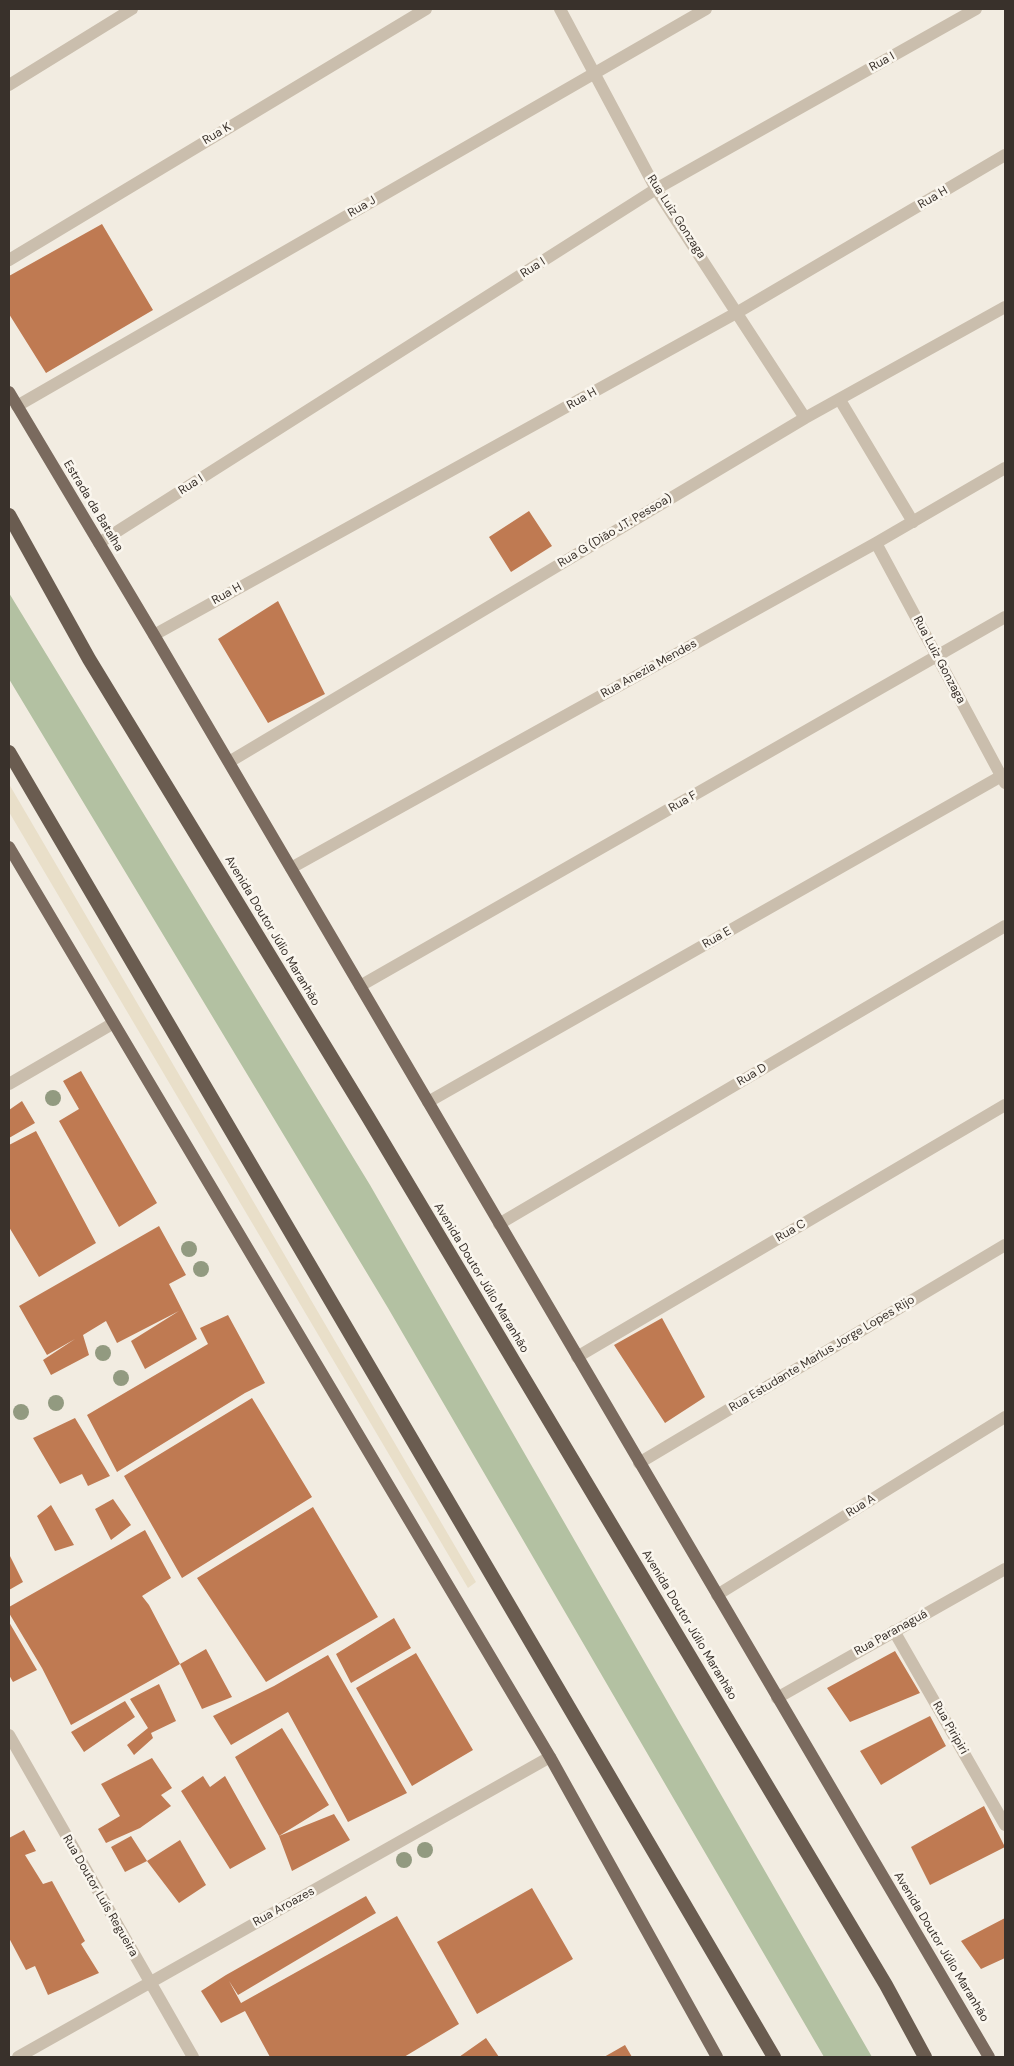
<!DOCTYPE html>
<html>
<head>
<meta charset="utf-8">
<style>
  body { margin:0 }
  #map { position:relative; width:1014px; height:2066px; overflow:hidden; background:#f2ece1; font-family:"DM Sans",sans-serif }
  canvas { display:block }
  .frame { position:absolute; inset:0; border:10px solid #39312b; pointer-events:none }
</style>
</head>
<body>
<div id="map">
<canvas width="1014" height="2066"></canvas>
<div class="frame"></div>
</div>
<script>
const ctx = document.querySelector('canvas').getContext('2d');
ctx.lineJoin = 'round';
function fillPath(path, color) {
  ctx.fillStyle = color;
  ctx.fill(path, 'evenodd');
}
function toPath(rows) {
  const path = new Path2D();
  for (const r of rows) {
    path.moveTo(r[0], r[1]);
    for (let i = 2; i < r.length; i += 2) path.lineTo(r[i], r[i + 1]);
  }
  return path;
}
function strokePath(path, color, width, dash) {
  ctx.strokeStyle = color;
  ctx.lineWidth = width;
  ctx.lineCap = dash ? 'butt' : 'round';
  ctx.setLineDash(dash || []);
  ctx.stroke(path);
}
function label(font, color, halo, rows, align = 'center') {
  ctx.font = font + ' "DM Sans",sans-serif';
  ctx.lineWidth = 5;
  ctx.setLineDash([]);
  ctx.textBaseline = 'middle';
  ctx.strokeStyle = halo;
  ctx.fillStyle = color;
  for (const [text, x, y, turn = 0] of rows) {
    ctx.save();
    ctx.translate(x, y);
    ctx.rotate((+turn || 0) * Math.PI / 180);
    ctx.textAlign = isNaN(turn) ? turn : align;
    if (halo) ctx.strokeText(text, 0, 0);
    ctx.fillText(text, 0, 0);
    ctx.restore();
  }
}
const green = toPath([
  [9,593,370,1185,872,2057,824,2057,388,1308,9,679]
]);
const plaza = toPath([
  [9,784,476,1582,468,1588,9,812]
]);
const building = toPath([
  [102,224,153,310,46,373,9,314,9,276],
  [529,511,552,546,511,572,489,537],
  [278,601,325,694,268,723,218,639],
  [81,1071,157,1203,119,1227,59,1121,79,1109,63,1081],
  [22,1101,35,1123,9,1138,9,1110],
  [36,1131,96,1243,39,1277,9,1227,9,1145],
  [159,1226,186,1275,169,1284,197,1339,145,1369,131,1341,179,1311,117,1343,106,1321,83,1335,89,1355,51,1375,43,1360,75,1339,47,1355,19,1306],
  [228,1315,265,1383,245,1393,117,1472,87,1415,208,1344,200,1328],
  [662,1318,705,1397,665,1423,614,1345],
  [252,1398,312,1497,182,1578,124,1476],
  [75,1418,110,1476,88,1486,82,1474,60,1484,33,1438],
  [113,1499,131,1525,111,1540,95,1509],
  [51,1505,74,1545,55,1551,37,1516],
  [313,1507,378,1617,266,1682,197,1578],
  [145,1530,171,1578,142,1596,149,1605,180,1664,71,1725,42,1668,9,1613,9,1607],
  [9,1554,23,1582,9,1590],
  [394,1618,411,1648,351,1683,336,1654],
  [9,1622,37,1670,13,1682,9,1675],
  [206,1649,232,1697,202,1709,180,1664],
  [895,1651,920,1693,850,1722,827,1688],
  [416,1653,473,1750,412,1786,356,1688],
  [328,1655,407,1793,348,1822,288,1712,231,1745,213,1716,274,1686],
  [159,1684,176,1721,151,1733,153,1738,134,1755,127,1745,148,1728,130,1699],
  [125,1701,135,1717,84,1752,71,1732],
  [930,1716,946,1746,881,1785,860,1751],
  [282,1728,329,1805,279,1836,235,1757],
  [152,1758,172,1788,161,1795,171,1806,140,1828,106,1843,98,1829,120,1816,101,1784],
  [203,1776,210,1787,225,1776,266,1849,230,1869,181,1791],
  [984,1806,1005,1847,930,1885,911,1847],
  [334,1814,350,1840,292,1871,279,1836],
  [24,1830,36,1851,25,1855,43,1884,52,1881,85,1941,81,1944,99,1973,48,1995,35,1966,26,1970,9,1938,9,1838],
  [131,1836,147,1861,180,1840,206,1885,179,1903,147,1861,125,1872,111,1847],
  [532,1888,573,1959,477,2014,437,1942],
  [366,1896,376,1913,238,1995,229,1981,241,2003,397,1916,459,2024,404,2057,270,2057,245,2011,221,2023,201,1991,226,1975],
  [1005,1918,1005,1958,981,1969,961,1941],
  [486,2038,499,2057,459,2057],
  [625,2045,632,2057,604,2057]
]);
const minor = toPath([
  [560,9,656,189,805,418],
  [9,260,426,9],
  [840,400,913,522],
  [17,406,706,9],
  [99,543,656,189,976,9],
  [876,543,1005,783],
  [154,635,738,312,1005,155],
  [229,762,805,418,1005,307],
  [291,868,876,543,1005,468],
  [360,986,1005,617],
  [9,1084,112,1024],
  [428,1102,1005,774],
  [499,1224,1005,926],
  [577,1357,1005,1105],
  [639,1463,1005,1245],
  [717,1595,1005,1417],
  [894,1631,1005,1825],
  [777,1698,1005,1569],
  [9,1735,193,2057],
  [18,2057,550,1757]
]);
const tertiary = toPath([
  [9,85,132,9]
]);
const primary = toPath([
  [9,392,154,635,989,2057],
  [9,847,550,1757,717,2057]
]);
const trunk = toPath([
  [9,515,89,659,368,1117,886,1985,925,2057],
  [9,752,774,2057]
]);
const trees = [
  [53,1098],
  [189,1249],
  [201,1269],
  [103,1353],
  [121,1378],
  [56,1403],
  [21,1412],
  [425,1850],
  [404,1860]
];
const streetNames = [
  ["Rua I",882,62,-29],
  ["Rua K",217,134,-31],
  ["Rua H",933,198,-30],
  ["Rua J",362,207,-30],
  ["Rua Luiz Gonzaga",676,217,57],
  ["Rua I",533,268,-32],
  ["Rua H",582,399,-29],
  ["Rua I",191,485,-32],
  ["Estrada da Batalha",93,506,59],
  ["Rua G (Dião J.T. Pessoa)",615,531,-31],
  ["Rua H",227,594,-29],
  ["Rua Luiz Gonzaga",939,660,62],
  ["Rua Anezia Mendes",649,669,-29],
  ["Rua F",683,802,-30],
  ["Avenida Doutor Júlio Maranhão",272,931,59],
  ["Rua E",717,938,-30],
  ["Rua D",752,1075,-30],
  ["Rua C",791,1231,-30],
  ["Avenida Doutor Júlio Maranhão",481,1278,59],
  ["Rua Estudante Marlus Jorge Lopes Rijo",822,1354,-31],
  ["Rua A",861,1506,-32],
  ["Avenida Doutor Júlio Maranhão",689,1625,59],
  ["Rua Paranaguá",891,1633,-29],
  ["Rua Piripiri",950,1728,60],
  ["Rua Doutor Luís Regueira",100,1896,60],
  ["Rua Aroazes",284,1907,-29],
  ["Avenida Doutor Júlio Maranhão",941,1947,59]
];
fillPath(green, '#b3c1a2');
fillPath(plaza, '#e9dfc9');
fillPath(building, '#bf7a52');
strokePath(minor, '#cabead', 12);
strokePath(tertiary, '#cabead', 12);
strokePath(primary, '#7a6a5e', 12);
strokePath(trunk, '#6a5c50', 14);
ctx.fillStyle = '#929a80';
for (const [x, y] of trees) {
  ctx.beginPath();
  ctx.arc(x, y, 8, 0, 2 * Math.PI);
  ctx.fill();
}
label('12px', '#39312b', '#faf6ee', streetNames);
</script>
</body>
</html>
